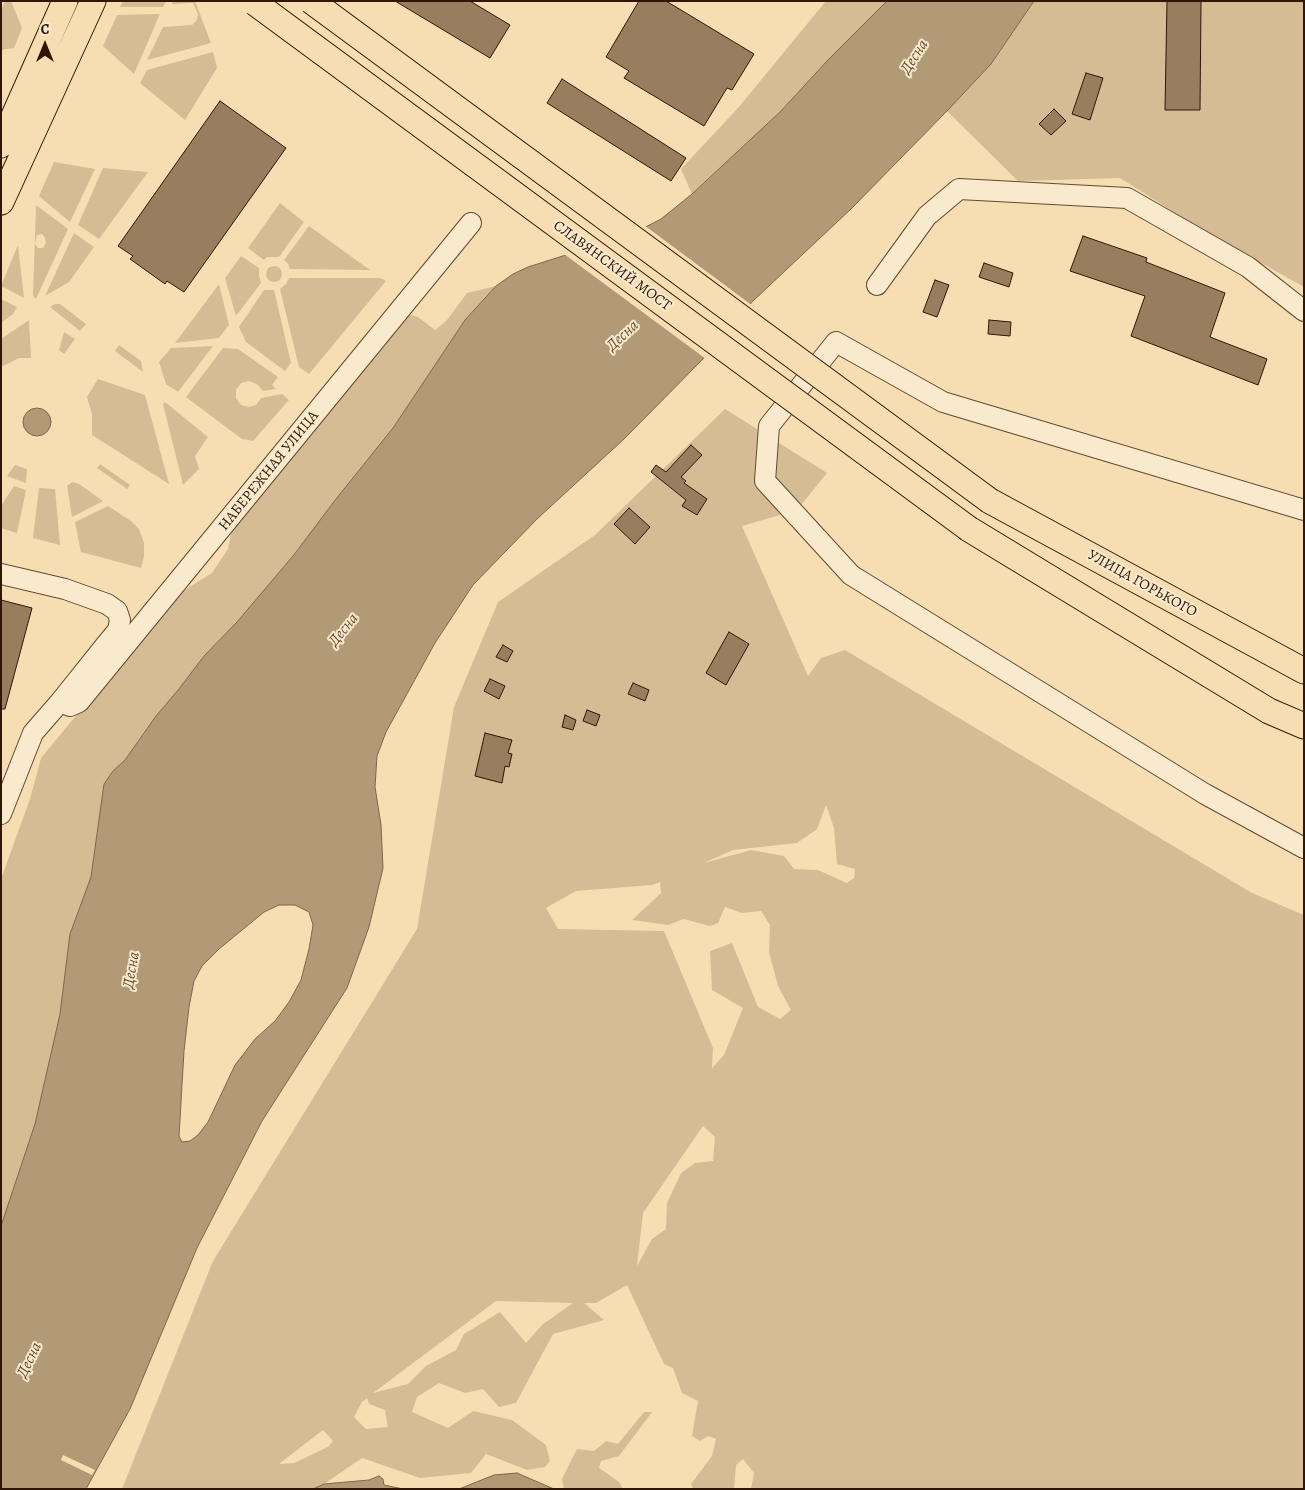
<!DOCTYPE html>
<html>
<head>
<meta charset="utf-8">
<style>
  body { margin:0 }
  #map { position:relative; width:1305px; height:1490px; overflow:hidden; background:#f7deb2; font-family:Alegreya,serif }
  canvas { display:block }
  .frame { position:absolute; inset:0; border:2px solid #301704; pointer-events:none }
  .north { position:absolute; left:20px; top:20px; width:50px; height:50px; -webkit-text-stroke:4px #faeacd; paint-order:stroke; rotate:0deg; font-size:14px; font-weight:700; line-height:20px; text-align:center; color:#301704 }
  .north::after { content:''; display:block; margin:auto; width:18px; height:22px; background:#301704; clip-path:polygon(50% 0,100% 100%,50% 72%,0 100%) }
</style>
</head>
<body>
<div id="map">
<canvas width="1305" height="1490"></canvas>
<div class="frame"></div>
<div class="north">С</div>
</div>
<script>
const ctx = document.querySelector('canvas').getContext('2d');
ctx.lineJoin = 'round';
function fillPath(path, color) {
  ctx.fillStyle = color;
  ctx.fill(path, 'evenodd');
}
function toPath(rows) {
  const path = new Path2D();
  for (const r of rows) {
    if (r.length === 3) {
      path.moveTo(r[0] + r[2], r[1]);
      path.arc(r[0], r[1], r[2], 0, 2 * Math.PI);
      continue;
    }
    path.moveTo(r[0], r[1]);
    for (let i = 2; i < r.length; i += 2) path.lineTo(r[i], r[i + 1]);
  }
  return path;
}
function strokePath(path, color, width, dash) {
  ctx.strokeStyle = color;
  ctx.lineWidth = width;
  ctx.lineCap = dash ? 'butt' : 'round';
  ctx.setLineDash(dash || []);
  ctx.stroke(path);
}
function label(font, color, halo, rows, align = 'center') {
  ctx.font = font + ' Alegreya,serif';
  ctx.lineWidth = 4;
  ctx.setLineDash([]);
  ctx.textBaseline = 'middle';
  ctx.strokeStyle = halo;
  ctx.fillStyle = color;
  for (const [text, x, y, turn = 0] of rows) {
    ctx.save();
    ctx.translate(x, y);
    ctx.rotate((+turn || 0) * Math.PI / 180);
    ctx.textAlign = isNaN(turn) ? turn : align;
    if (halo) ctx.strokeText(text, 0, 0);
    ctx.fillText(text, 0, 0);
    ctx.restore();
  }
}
const green = toPath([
  [5,1,11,1,22,28,14,48,1,50,1,11],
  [123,1,166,1,163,7,120,7],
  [173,1,195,1,211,43,147,60,163,27,192,25,197,20,198,14,193,3,172,4],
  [826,1,887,1,827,61,781,111,692,194,681,169,738,108],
  [1034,1,1304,1,1304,287,1201,229,1120,178,1018,181,947,111,991,64],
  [160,14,134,74,103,46,117,15],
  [213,52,217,68,185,120,140,83,147,70],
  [54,162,95,169,70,222,39,196],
  [103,168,148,172,99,239,78,225],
  [280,203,304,222,279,257,267,257,264,260,248,248],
  [36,205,68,229,36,299,33,295],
  [42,234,45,238,46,243,43,248,38,248,35,244,36,239,37,235],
  [309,226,370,270,290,269,288,264,284,260],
  [74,233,94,247,69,282,45,296],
  [18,245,24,298,1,286],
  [241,256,259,268,259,276,261,283,236,316,225,278],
  [274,274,8],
  [289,278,380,278,386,281,309,374,299,367,280,289,286,284],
  [219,284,229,325,219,338,175,343],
  [496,286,465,320,393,428,336,499,293,556,237,622,204,656,179,689,156,716,125,760,113,771,104,784,91,877,70,934,60,1014,35,1124,1,1226,1,879,30,799,41,758,175,596,212,573,228,549,233,523,408,314,418,317,435,330,447,320,467,293],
  [264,290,274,290,291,363,285,371,246,342,239,327],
  [1,299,17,307,13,314,1,323],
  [55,304,60,304,86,324,80,331,50,307],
  [29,320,31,358,19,358,1,367,1,339],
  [64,332,75,339,64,354,59,350],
  [119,345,141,361,143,372,115,351],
  [213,346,178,392,166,384,159,362,171,348],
  [223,348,238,349,278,377,272,385,276,389,263,391,257,384,249,381,241,383,236,390,236,398,241,405,249,407,256,405,261,398,282,394,289,400,253,441,242,439,186,397],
  [98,379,145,395,169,484,92,435,92,414,87,397],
  [165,402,208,437,195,456,199,469,183,485,163,404],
  [725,409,827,473,797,510,742,526,808,676,821,658,845,650,1252,893,1304,915,1304,1489,751,1489,754,1473,743,1459,736,1465,734,1489,693,1489,691,1484,712,1456,716,1439,708,1436,700,1441,692,1436,698,1401,682,1393,673,1368,664,1364,627,1285,596,1303,584,1303,604,1320,553,1334,516,1403,499,1407,483,1389,465,1393,439,1383,417,1397,412,1412,448,1428,473,1411,512,1420,546,1445,550,1461,545,1467,527,1470,486,1454,471,1473,420,1478,362,1458,324,1484,313,1489,122,1489,213,1261,417,929,454,707,498,602,595,535],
  [826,805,834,828,837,864,855,869,854,878,847,883,818,870,794,869,784,856,751,850,704,863,733,850,797,843,817,829],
  [660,882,661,893,632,920,668,925,684,919,710,926,718,923,725,907,742,913,761,911,770,925,769,952,778,986,791,1010,780,1019,758,1007,732,943,710,951,712,990,743,1008,724,1055,712,1068,713,1048,664,931,558,929,546,908,576,891,652,885],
  [703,1126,715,1137,713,1161,695,1163,681,1173,667,1203,666,1229,652,1239,637,1266,643,1213],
  [496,1301,573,1303,543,1324,526,1343,500,1312,464,1334,456,1350,426,1366,408,1384,373,1393],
  [367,1398,369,1404,385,1410,388,1427,366,1429,354,1417,362,1402],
  [323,1430,333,1441,328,1447,294,1463,279,1464],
  [100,464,130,485,127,489,97,468],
  [15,465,27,469,26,483,7,476],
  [72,482,79,484,103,501,72,517,67,486],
  [14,486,26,490,17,533,1,528,1,506],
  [39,488,55,489,60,545,33,538],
  [108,506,131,521,139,529,144,543,144,556,141,568,81,552,75,522],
  [644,1412,652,1412,619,1456,601,1461,599,1468,619,1482,623,1489,564,1489,562,1479,577,1449,594,1451,606,1441,618,1444]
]);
const water = toPath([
  [887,1,1034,1,991,64,947,111,852,208,753,301,702,360,624,439,537,519,473,585,435,643,386,732,377,756,375,787,381,825,383,868,369,927,347,988,262,1121,197,1248,130,1409,86,1489,1,1489,1,1226,35,1124,60,1014,70,934,91,877,104,784,113,771,125,760,156,716,179,689,204,656,237,622,293,556,336,499,393,428,465,320,496,286,513,274,528,267,632,234,661,219,692,194,781,111,827,61,887,1],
  [279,905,295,905,309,912,313,925,309,949,301,980,289,1002,275,1021,255,1039,235,1065,208,1122,198,1135,190,1141,182,1142,179,1136,184,1051,189,1007,194,981,202,966,219,949,264,912,279,905],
  [37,422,14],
  [517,1473,554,1489,459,1489,494,1475,517,1473],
  [379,1476,383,1479,384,1485,403,1489,313,1489,324,1484,369,1480,379,1476]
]);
const pier = toPath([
  [644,225,753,306,706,359,564,254,631,232],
  [63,1455,95,1470,92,1475,61,1460]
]);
const building = toPath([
  [395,1,470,1,510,25,490,58,395,1],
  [639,1,666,1,754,54,732,90,727,88,704,126,624,78,629,71,606,57,639,1],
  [1167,1,1201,1,1200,110,1165,110,1167,1],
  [1086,73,1103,78,1090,120,1072,114,1086,73],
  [562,79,686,158,671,181,547,103,562,79],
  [220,101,286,148,184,292,167,281,165,284,130,259,133,256,118,246,220,101],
  [1054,109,1066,121,1051,135,1039,124,1054,109],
  [1083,236,1147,258,1146,262,1225,293,1210,337,1267,359,1258,385,1131,336,1145,296,1070,271,1083,236],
  [984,263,1013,273,1009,287,979,277,984,263],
  [935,280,949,285,937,317,923,312,935,280],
  [989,320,1011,322,1010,336,988,334,989,320],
  [691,445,702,455,681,477,686,481,684,483,707,499,697,515,682,506,686,500,651,472,656,465,666,472,691,445],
  [629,508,650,527,635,544,614,524,629,508],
  [1,600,32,608,5,709,1,709,1,600],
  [729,632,749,644,726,685,706,673,729,632],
  [503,645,513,651,507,662,496,657,503,645],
  [490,679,505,686,499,699,484,691,490,679],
  [633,683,649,690,645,701,628,694,633,683],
  [587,710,600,715,596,726,583,721,587,710],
  [565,715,576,720,573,730,562,727,565,715],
  [485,733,512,740,508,753,512,754,509,767,505,766,502,783,475,776,485,733]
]);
const minor = toPath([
  [877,285,927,216,959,189,1127,198,1248,267,1304,311],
  [1304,510,943,402,836,342,769,426,765,481,851,575,1205,794,1304,848],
  [1,574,65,589,107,604,117,611,120,620,118,630,104,647,60,702,33,733,1,814],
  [60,702,70,706,79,702,471,223]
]);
const major = toPath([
  [1,145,65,1],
  [1,202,93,1],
  [990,501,1304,671],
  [969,529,1269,711,1304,726]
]);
const majorBridge = toPath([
  [311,1,990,501],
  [255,3,969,529]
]);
const streetNames = [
  ["СЛАВЯНСКИЙ МОСТ",612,266,36],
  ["НАБЕРЕЖНАЯ УЛИЦА",269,471,-51],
  ["УЛИЦА ГОРЬКОГО",1142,584,29]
];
const waterNames = [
  ["Десна",915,57,-57],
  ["Десна",623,336,-43],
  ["Десна",344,630,-51],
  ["Десна",132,970,-80],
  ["Десна",30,1360,-64]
];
fillPath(green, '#d5bc94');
fillPath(water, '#b39a77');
strokePath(water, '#7f6649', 1);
fillPath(pier, '#f7deb2');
fillPath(building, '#977e5e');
strokePath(building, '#301704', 1);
strokePath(minor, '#624930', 22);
strokePath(major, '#301704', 27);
strokePath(minor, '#faeacd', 20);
strokePath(major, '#f7deb2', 25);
strokePath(majorBridge, '#301704', 27, []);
strokePath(majorBridge, '#f7deb2', 25);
label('15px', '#301704', '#faeacd', streetNames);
label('italic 16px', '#644b32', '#faeacd', waterNames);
</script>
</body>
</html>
